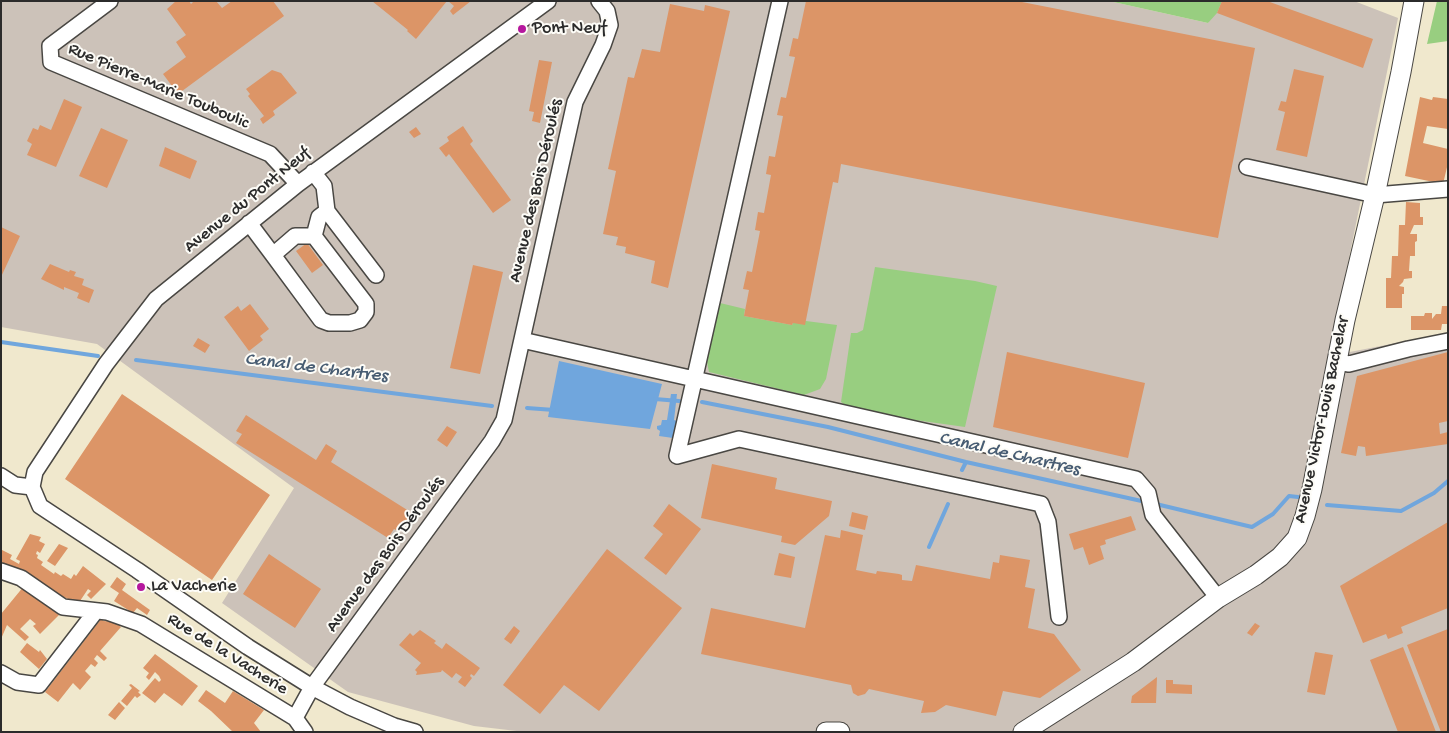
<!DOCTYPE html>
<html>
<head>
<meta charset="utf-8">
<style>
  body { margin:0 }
  #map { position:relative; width:1449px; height:733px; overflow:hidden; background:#f0e8cd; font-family:"Gochi Hand",sans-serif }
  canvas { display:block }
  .frame { position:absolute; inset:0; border:2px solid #2b2b2b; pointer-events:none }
</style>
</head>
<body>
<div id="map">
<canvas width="1449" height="733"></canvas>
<div class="frame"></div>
</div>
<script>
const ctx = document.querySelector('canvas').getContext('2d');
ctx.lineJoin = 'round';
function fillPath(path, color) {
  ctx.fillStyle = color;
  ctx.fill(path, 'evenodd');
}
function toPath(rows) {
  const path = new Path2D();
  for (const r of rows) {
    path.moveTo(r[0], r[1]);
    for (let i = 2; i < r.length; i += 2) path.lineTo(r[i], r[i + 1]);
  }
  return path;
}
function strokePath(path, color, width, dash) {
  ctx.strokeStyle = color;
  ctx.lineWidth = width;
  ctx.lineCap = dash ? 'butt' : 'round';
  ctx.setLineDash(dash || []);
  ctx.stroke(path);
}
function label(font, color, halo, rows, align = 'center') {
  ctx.font = font + ' "Gochi Hand",sans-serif';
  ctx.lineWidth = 4;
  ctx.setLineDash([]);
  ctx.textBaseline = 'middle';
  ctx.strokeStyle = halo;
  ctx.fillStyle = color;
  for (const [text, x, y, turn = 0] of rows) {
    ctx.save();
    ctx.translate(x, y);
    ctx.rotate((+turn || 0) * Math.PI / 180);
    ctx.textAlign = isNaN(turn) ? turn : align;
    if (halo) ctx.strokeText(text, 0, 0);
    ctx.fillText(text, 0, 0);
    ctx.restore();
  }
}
const industrial = toPath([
  [1,1,1109,1,1208,23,1220,1,1354,1,1398,18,1329,356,1448,333,1448,732,525,732,474,726,348,692,222,603,294,488,97,344,1,327]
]);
const green = toPath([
  [1109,1,1222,1,1217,13,1208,23],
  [1437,1,1448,1,1448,41,1427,44],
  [875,267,975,281,997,286,965,427,908,419,850,408,841,402,851,333,857,333,863,330],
  [720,303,745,309,744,316,792,325,793,323,806,321,837,325,826,379,820,389,804,395,709,372,707,362]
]);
const water = toPath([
  [559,361,662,384,650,429,548,417],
  [671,394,677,394,674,420,677,421,673,438,659,436,660,431,657,429,657,426,661,425,662,420,667,420]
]);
const stream = toPath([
  [1,342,98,356],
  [136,360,492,406],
  [655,399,679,401],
  [702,402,828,427,966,462,1146,502],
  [527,408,554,410],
  [962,470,966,462],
  [1156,504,1252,527,1273,514,1289,496,1298,497],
  [1327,505,1401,511,1434,493,1448,481],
  [929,547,948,504]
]);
const building = toPath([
  [176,1,189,1,191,4,194,1,216,1,222,8,232,1,273,1,284,16,178,94,163,74,186,57,176,42,186,35,167,9],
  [372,1,447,1,416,39,407,31,408,30],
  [448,1,471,1,453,15,450,11,454,6],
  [806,1,1017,1,1255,48,1218,238,841,164,838,183,833,182,805,325,793,323,792,325,744,316,749,290,743,289,747,271,752,272,760,231,755,230,758,212,764,213,771,175,766,174,769,156,775,157,783,116,777,115,781,97,786,98,795,57,789,56,793,38,798,39],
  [1222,1,1267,1,1373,39,1363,68,1217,13],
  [670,4,704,11,705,5,730,11,668,288,651,283,655,261,625,253,626,247,616,245,618,237,603,234,616,171,608,169,628,77,634,78,642,49,660,52],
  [539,60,552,62,540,123,532,121,534,112,529,111],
  [1294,69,1324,76,1307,157,1276,150,1285,112,1278,110,1281,101,1286,102],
  [272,70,281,73,297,93,273,111,275,115,263,124,260,119,264,116,248,96,250,94,246,89],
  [1420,97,1432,100,1433,97,1448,99,1448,129,1427,126,1423,143,1448,149,1448,163,1443,184,1405,176],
  [64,99,82,107,56,167,27,155,32,144,27,141,33,128,38,130,40,125,51,130],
  [463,126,473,141,470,144,511,200,493,213,449,154,446,157,439,148,449,141,447,137],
  [416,127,421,134,414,138,409,132],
  [101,128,128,140,107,188,79,176],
  [165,147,197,161,190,179,159,166],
  [1406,202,1420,203,1420,217,1423,217,1423,225,1414,225,1410,234,1417,234,1417,241,1415,242,1415,256,1410,256,1409,271,1412,271,1412,278,1404,279,1403,282,1399,286,1404,287,1404,294,1402,294,1402,308,1386,308,1386,278,1391,278,1392,256,1398,256,1399,225,1405,225],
  [1,227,20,236,1,277],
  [307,243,323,265,312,273,296,251],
  [50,264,69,272,70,270,76,272,74,276,84,279,82,285,94,290,89,303,77,298,79,293,64,287,64,290,41,279],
  [473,265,503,272,480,374,450,368],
  [250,304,269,329,260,336,263,340,249,351,224,317,238,306,241,311],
  [1442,306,1448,306,1448,324,1442,324,1441,330,1411,330,1411,316,1424,316,1425,313,1432,313,1432,319,1436,314,1441,314],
  [198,338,210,345,205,353,193,346],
  [1007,352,1145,383,1128,458,993,427],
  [1448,352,1448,421,1439,423,1440,434,1448,432,1448,444,1366,456,1365,447,1358,446,1356,456,1341,453,1357,376],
  [122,394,270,495,212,580,65,479],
  [246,415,316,460,326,444,337,451,331,462,412,513,400,532,394,529,388,538,236,443,242,434,236,431],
  [447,426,457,432,447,447,437,440],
  [712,464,777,478,775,489,832,501,829,516,795,545,781,542,782,536,701,518],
  [669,504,701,529,666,575,644,558,663,534,653,526],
  [852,512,868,516,865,530,849,526],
  [1131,516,1136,530,1105,540,1106,544,1100,546,1104,559,1089,565,1083,547,1074,550,1069,534],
  [1448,522,1448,608,1401,627,1403,633,1388,639,1386,634,1363,643,1340,586],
  [841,530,863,535,856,570,876,574,877,571,899,574,902,575,902,580,912,581,916,565,990,579,993,562,999,563,1000,555,1030,560,1025,587,1035,589,1028,628,1054,634,1081,670,1040,698,1003,691,996,716,946,705,935,712,921,713,924,701,869,689,865,694,858,696,853,693,851,685,701,654,711,608,805,628,825,535,840,538],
  [30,534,41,537,39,541,45,544,40,553,37,551,36,554,38,555,37,558,43,562,41,565,54,574,55,572,61,576,63,574,71,579,74,574,76,576,83,566,106,584,91,599,87,595,91,591,88,589,78,604,1,566,2,550,12,555,10,559,19,564,20,561,16,559],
  [59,544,68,548,55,566,47,561],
  [607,549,682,608,599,711,564,685,540,714,503,685],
  [779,553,795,557,791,578,774,575],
  [269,554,321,589,295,628,243,594],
  [117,577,126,584,122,590,150,610,147,615,137,608,133,613,114,601,119,593,110,587],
  [24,586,59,615,40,634,33,626,36,624,30,619,20,629,29,637,25,641,7,625,1,639,1,614],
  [101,619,104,621,115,622,121,627,100,651,107,658,104,661,97,655,94,659,98,663,95,667,91,664,85,671,91,677,80,690,73,683,58,702,45,692],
  [1255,623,1260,626,1252,636,1247,633],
  [514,626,520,631,511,644,504,639],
  [1448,629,1448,732,1441,732,1407,645],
  [420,630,436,641,434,643,442,649,446,643,480,668,474,676,471,674,470,676,472,678,465,687,458,682,462,677,456,673,452,678,442,670,441,672,416,675,417,672,415,670,421,663,399,645,410,633,413,636],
  [27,643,39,652,40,650,47,659,39,669,20,652],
  [1403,647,1436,732,1398,732,1370,660],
  [1315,652,1333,655,1325,695,1307,692],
  [155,654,198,686,182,706,164,693,155,703,142,693,155,678,159,682,161,680,159,676,155,672,149,680,146,677,149,673,143,668],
  [1157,677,1156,703,1131,703,1132,696],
  [1166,680,1173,680,1173,684,1192,685,1192,694,1166,693],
  [131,684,140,691,138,692,141,695,137,698,135,696,127,706,121,701,132,688,129,685],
  [206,690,225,703,233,691,264,710,254,723,261,732,233,732,211,711,198,701],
  [119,702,125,708,115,720,108,715]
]);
const minor = toPath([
  [110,1,50,46,51,62,270,154,298,184],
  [780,1,677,456,739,439,1041,504,1048,522,1059,617],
  [1247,167,1375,195,1448,189],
  [313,172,324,186,327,211,376,275],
  [249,223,273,255,321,320,329,323,350,323,360,320,366,312,366,304,314,236,295,236,273,255],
  [314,236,319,217,327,211],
  [522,340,1136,479,1148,493,1153,515,1218,598],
  [1337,362,1349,364,1408,349,1448,341],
  [1,476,15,485,32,487],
  [32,487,35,472,106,364,156,299,298,184,548,1],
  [32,487,40,506,137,570,248,647,312,687,350,707,394,726,415,732],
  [1,571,21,578,63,607,107,612,141,624,295,718,312,687,492,441,504,420,575,102,603,45,610,25,607,11,599,1],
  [1,673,17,682,39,685,96,611],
  [295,718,305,732]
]);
const major = toPath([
  [826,732,840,732],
  [1023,732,1133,662,1218,598,1256,575,1280,557,1297,538,1305,516,1312,489,1345,320,1375,195,1401,72,1414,1]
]);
const markers = [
  [522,29,5,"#b5179e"],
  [141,587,5,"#b5179e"]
];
const poiNames = [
  ["Pont Neuf",532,29],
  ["La Vacherie",151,587]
];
const streetNames = [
  ["Rue Pierre-Marie Touboulic",158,87,23],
  ["Avenue des Bois Déroulés",537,191,-77],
  ["Avenue du Pont Neuf",248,201,-39],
  ["Avenue Victor-Louis Bachelar",1323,420,-78],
  ["Avenue des Bois Déroulés",386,555,-54],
  ["Rue de la Vacherie",227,655,32]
];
const waterNames = [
  ["Canal de Chartres",316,369,7],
  ["Canal de Chartres",1009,455,13]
];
fillPath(industrial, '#ccc2b9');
fillPath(green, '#98ce80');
fillPath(water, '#70a6dd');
strokePath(stream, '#70a6dd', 4);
fillPath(building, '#dc9567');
strokePath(minor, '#494743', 18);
strokePath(major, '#494743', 21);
strokePath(minor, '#fff', 15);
strokePath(major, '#fff', 19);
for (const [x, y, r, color] of markers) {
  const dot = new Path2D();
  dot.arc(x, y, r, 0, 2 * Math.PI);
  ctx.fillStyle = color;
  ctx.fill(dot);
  strokePath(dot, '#fdfcf7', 2);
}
label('18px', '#2b2b2b', '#fdfcf7', poiNames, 'left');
label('18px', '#2b2b2b', '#fdfcf7', streetNames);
label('italic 19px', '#475c72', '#fdfcf7', waterNames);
</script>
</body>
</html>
